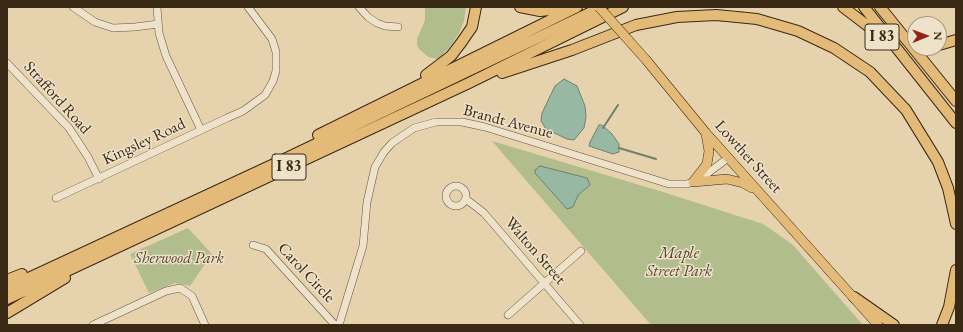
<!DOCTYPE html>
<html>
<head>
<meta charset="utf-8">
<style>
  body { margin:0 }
  #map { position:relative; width:963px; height:332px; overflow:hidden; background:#e6d3ae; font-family:"EB Garamond",serif }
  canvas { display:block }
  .frame { position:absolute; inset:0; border:8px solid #3a2915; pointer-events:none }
  .north { position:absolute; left:907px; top:16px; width:40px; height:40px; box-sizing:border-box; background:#efe2ca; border:1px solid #a79882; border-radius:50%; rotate:89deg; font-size:11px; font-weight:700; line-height:16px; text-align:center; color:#3a2915 }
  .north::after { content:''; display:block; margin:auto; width:14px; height:18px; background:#8f2418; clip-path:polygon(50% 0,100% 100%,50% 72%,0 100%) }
</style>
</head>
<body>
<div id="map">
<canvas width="963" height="332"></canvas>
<div class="frame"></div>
<div class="north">N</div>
</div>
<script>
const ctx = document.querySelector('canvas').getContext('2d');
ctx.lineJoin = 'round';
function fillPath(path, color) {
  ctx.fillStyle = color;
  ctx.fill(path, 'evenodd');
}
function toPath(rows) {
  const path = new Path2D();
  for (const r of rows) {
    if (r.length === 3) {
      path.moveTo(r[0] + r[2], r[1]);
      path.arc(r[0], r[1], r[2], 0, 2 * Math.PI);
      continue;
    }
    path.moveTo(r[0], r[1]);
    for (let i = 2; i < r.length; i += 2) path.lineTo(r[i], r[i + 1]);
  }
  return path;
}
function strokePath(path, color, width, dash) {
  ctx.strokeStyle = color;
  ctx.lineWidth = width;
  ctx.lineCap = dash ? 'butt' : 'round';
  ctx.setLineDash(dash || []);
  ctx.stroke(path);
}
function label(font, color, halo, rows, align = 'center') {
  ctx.font = font + ' "EB Garamond",serif';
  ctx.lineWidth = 3;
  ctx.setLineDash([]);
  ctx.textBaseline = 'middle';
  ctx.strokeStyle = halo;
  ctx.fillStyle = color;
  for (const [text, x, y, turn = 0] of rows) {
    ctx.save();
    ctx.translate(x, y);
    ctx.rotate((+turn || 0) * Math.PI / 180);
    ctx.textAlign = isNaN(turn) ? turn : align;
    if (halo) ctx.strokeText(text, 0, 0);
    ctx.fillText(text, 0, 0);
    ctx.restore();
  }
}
const green = toPath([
  [425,7,466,7,464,21,459,33,452,44,439,59,431,58,427,56,419,49,417,45,417,39,425,20],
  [492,141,663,192,763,224,792,244,863,325,651,325],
  [188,228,212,254,190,286,175,283,149,293,130,254]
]);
const water = toPath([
  [564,79,577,86,585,106,586,117,584,128,574,140,567,139,546,129,541,121,542,113,555,86,564,79],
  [599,125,602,125,612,134,619,144,619,152,613,154,589,146,590,142,599,125],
  [540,166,587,178,590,185,578,195,573,207,567,209,535,173,535,170,540,166]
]);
const stream = toPath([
  [603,128,618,105],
  [619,148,656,159]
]);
const minor = toPath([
  [73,7,95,22,113,28,135,27,158,24],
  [157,7,159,33,166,56,201,130],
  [359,7,368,17,377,23,385,26,398,27],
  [7,63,69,128,88,157,99,179],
  [456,196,10],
  [56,198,227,118,243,111,265,95,273,81,276,71,276,52,272,39,248,7],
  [466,199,484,213,580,325],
  [253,245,266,249,335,325],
  [508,315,581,251],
  [93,325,166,291,180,288,192,296,205,325],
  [339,325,363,246,367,202,375,167,384,152,392,143,414,128,436,122,462,122,485,127,669,184,687,184,700,179,728,158]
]);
const major = toPath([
  [647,61,706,133,878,325],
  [693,182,727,179,743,183,752,188],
  [693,182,707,164,709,151,706,134]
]);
const highway = toPath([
  [520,7,540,11,567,8],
  [843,7,881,36],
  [864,7,956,123],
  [880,7,956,101],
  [939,45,956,40],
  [502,73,572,50,636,25,677,17,716,15,737,17,757,19,798,31,834,48,870,72,906,110,938,162,948,188,956,224],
  [426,75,451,56,461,43,472,27,476,7],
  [318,135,577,7],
  [7,280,22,274],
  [7,288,274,164,602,7],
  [854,297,894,325],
  [7,299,469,83,623,7],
  [7,313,65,278],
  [942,325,949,307,956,270]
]);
const majorBridge = toPath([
  [599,7,647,61]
]);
const shields = [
  [882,37,34],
  [289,167,34]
];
const shieldNames = [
  ["I 83",882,37],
  ["I 83",289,167]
];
const streetNames = [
  ["Strafford Road",57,98,48],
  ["Brandt Avenue",508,122,15],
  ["Kingsley Road",144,142,-25],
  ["Lowther Street",748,157,48],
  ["Walton Street",535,251,49],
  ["Carol Circle",306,273,47]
];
const parkNames = [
  ["Maple",679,254],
  ["Street Park",679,272],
  ["Sherwood Park",179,259]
];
fillPath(green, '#b1bd8d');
fillPath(water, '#97b9a4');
strokePath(water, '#727f6b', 1);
strokePath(stream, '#727f6b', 2);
strokePath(minor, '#65543b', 8);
strokePath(major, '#3a2915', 10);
strokePath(highway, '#3a2915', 12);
strokePath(minor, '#efe2ca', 7);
strokePath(major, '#e3ba77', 9);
strokePath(highway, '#e3ba77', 10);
strokePath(majorBridge, '#3a2915', 10, []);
strokePath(majorBridge, '#e3ba77', 9);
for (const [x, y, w] of shields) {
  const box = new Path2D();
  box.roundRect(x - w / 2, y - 13, w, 26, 3);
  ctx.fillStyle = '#efe2ca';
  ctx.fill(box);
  strokePath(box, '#3a2915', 1);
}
label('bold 15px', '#3a2915', null, shieldNames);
label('16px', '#3a2915', '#efe2ca', streetNames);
label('italic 16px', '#52472d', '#efe2ca', parkNames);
</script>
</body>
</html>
